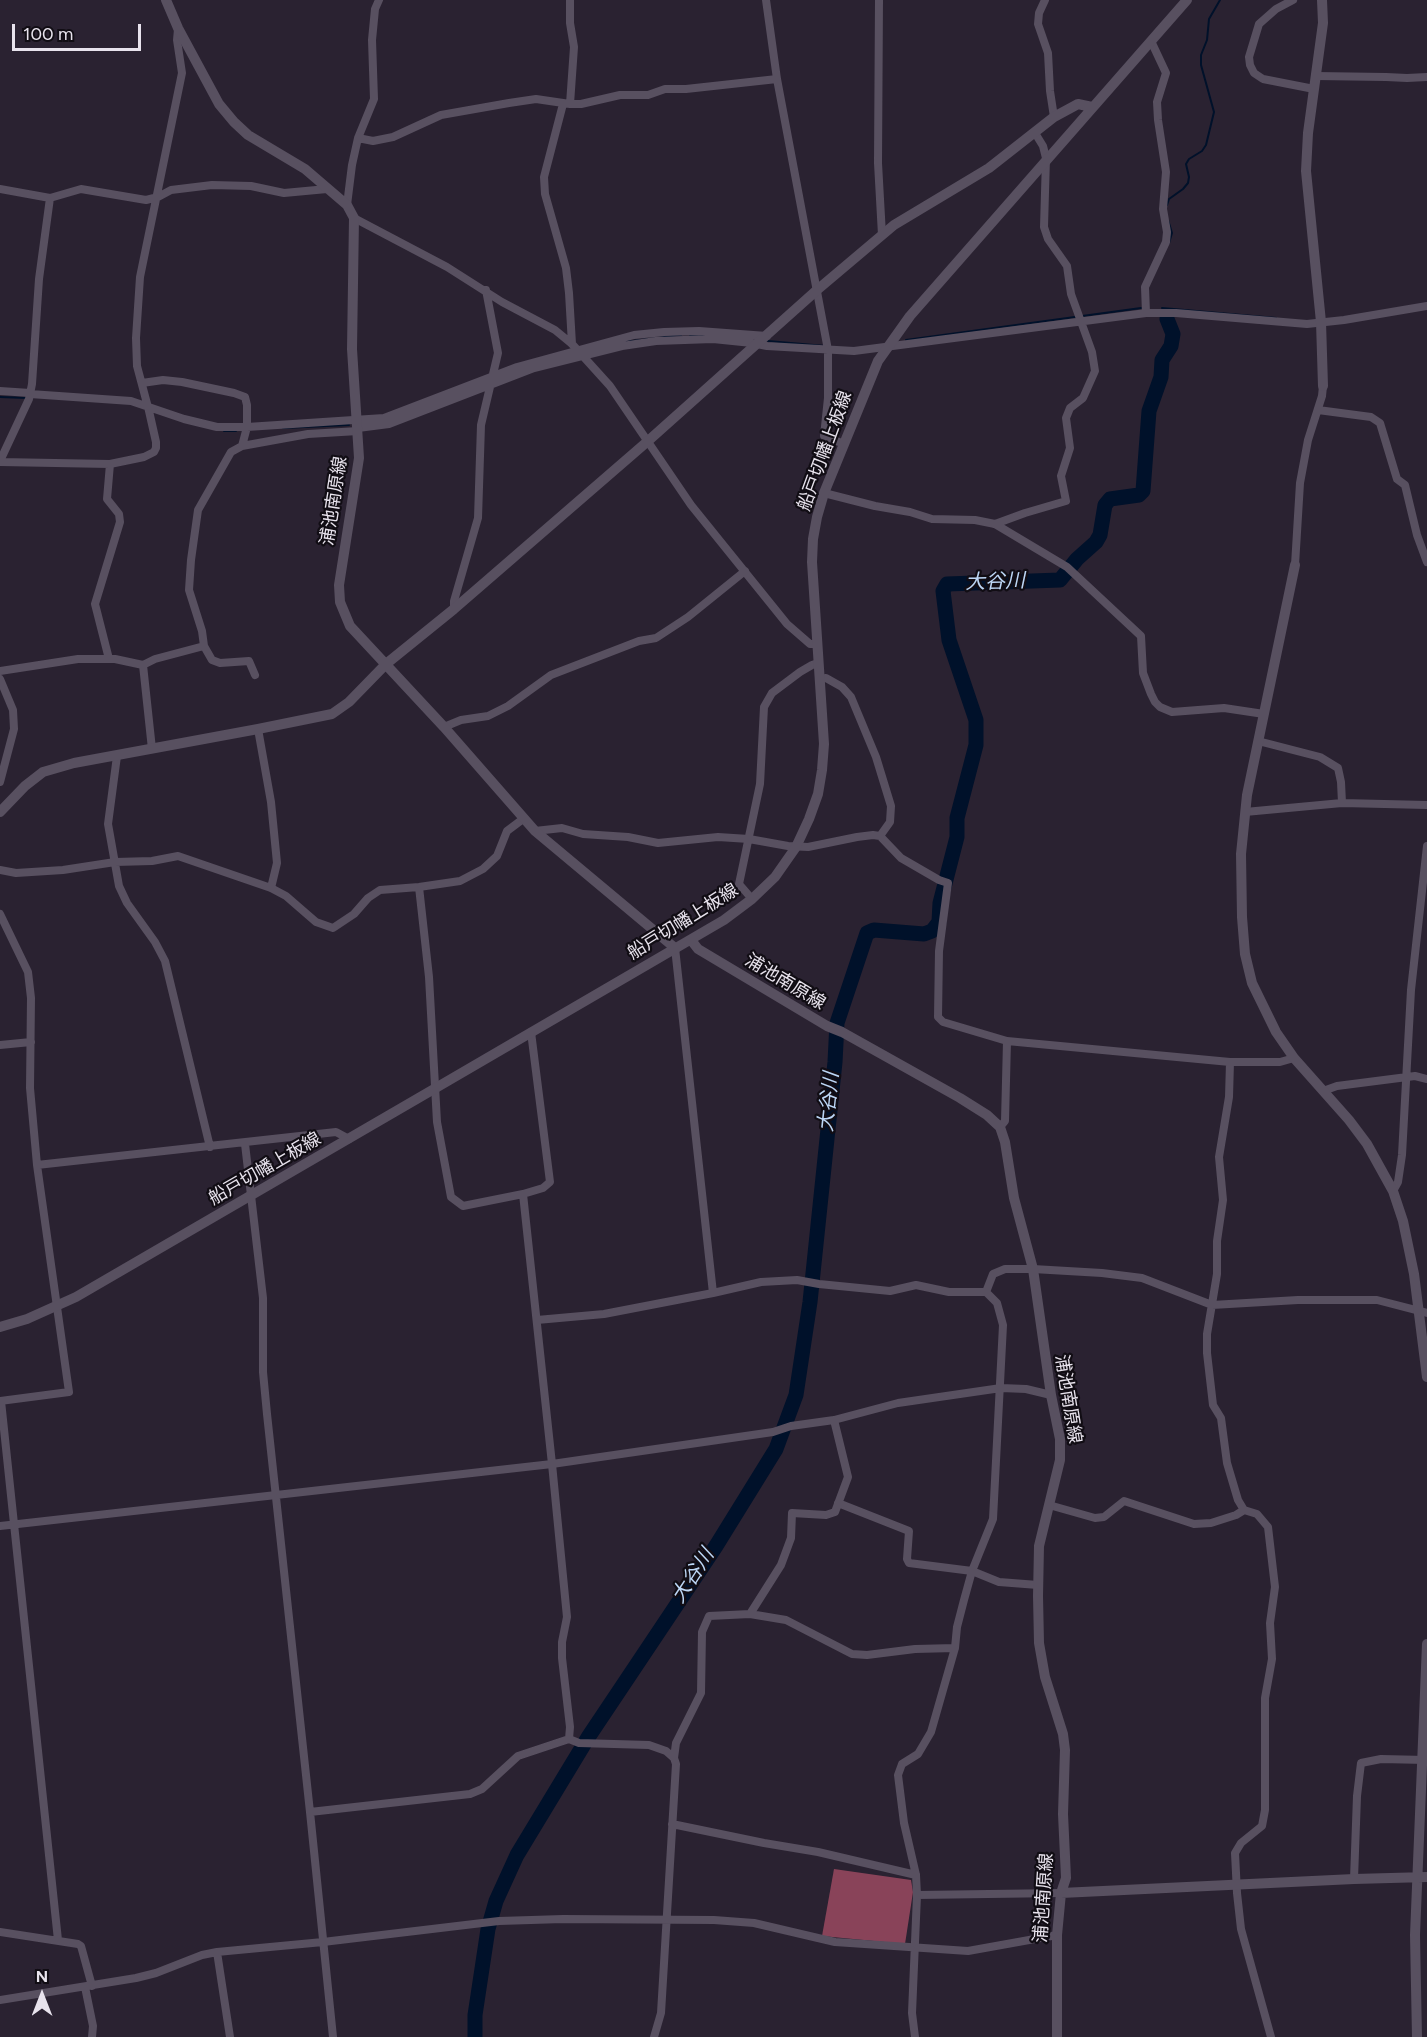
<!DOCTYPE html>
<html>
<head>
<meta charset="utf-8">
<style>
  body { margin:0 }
  #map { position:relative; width:1427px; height:2037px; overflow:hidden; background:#2a2231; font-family:Figtree,sans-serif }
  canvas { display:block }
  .north { position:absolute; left:12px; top:1965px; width:60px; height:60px; -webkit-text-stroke:4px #110d14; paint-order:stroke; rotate:0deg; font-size:16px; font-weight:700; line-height:24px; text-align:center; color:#e8e3ed }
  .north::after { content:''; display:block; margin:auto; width:21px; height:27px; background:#e8e3ed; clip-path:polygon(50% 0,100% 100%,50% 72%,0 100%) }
  .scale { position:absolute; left:12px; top:24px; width:129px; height:27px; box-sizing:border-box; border:3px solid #e8e3ed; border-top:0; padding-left:8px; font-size:18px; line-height:21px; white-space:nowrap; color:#e8e3ed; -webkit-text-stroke:4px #110d14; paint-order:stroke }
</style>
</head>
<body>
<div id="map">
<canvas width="1427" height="2037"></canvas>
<div class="north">N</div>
<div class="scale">100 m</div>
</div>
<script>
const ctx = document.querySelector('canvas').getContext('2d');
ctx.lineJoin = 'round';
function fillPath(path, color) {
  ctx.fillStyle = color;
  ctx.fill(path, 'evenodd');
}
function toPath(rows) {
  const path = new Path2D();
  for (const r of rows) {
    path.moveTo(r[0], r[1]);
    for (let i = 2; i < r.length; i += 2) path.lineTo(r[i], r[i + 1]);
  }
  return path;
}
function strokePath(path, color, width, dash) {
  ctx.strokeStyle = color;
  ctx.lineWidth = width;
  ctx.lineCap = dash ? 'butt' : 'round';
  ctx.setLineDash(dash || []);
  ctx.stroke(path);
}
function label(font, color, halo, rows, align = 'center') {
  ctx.font = font + ' Figtree,"Noto Sans JP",sans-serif';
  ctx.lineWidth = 4.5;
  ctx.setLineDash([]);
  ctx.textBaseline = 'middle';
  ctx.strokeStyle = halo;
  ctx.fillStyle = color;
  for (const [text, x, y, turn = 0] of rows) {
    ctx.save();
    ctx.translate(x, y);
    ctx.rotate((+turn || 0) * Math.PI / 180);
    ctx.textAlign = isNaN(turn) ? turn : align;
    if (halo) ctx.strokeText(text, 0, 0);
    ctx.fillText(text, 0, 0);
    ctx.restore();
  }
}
const forest = toPath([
  [834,1869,911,1880,913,1892,905,1944,822,1936]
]);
const stream = toPath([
  [1167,205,1169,199,1183,189,1188,183,1189,177,1186,164,1189,159,1202,151,1206,145,1214,112,1201,65,1201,55,1207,40,1209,19,1220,0],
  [1168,220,1172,233,1169,243],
  [1162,308,1276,318],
  [690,335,705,336],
  [906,340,1141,308],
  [768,341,825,346],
  [624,342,681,335],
  [0,397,27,398],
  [283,428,349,425],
  [224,431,236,431]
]);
const river = toPath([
  [475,2037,475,2015,488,1929,496,1901,517,1855,589,1736,716,1546,776,1449,796,1395,810,1302,835,1062,837,1023,867,933,874,930,924,934,932,931,939,922,940,903,957,837,957,818,976,745,976,720,949,640,943,591,947,584,1060,580,1077,559,1096,542,1100,535,1105,505,1110,499,1139,495,1143,491,1149,411,1161,377,1162,360,1171,346,1173,334,1167,319]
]);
const street = toPath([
  [766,0,777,79,828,350,828,398,824,436,844,444],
  [879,0,878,163,882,235],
  [1045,0,1039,13,1038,24,1048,53,1050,91,1054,117],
  [1293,0,1276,9,1259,24,1249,57,1250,65,1254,73,1263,79,1314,89],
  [1316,76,1386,77,1407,78,1427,77],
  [563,104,544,177,545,194,566,268,569,293,572,344],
  [570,104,574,47,570,23,570,0],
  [358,138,373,141,393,137,441,115,509,103,536,99,570,104,581,104,620,95,648,95,665,89,686,89,777,79],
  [0,189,50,198,81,189,146,200,158,197,171,190,212,185,251,186,284,193,327,189],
  [347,205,352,165,358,138,374,99,372,40,375,9,379,0],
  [354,218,447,267,502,302,555,330,572,344,610,386,691,505,787,624,810,644,817,644],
  [1146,313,1145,287,1166,242,1167,232,1163,209,1166,172,1158,120,1157,102,1166,73,1151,41],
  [142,383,163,380,182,382,234,393,245,397,247,405,247,427,242,446],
  [0,391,30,393],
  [30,394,131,401,184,419,217,427,247,427,384,418,517,367,634,335,664,332,699,331,767,336],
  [1318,410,1371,417,1380,423,1397,479,1405,485,1417,535,1427,562],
  [358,428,389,424,534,368,622,346,656,341,713,339,752,343,767,346,854,351,1146,313,1176,313,1307,324,1344,320,1427,306],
  [0,461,29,399,32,384,39,279,50,198],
  [0,462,110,464,144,457,154,452,156,448,156,442,149,411,137,366,136,338,140,277,182,73,177,40,178,29],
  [824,493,875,506,910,512,932,519,975,520,995,524,1067,567,1141,636,1143,673,1151,694,1155,702,1160,707,1172,712,1224,708,1264,714],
  [995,524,1025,513,1066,501,1061,476,1070,448,1066,418,1070,408,1083,398,1095,371,1092,352,1071,294,1067,266,1048,239,1044,227,1046,158,1043,146,1035,133],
  [1295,565,1300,483,1308,440,1322,396,1323,386],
  [454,609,454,601,478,518,481,425,498,353,486,290],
  [109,659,95,604,120,522,119,514,107,499,110,464],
  [143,665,155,659,204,646],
  [0,671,78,659,115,659,143,665,152,749],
  [255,675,249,661,220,663,212,660,204,646,202,631,189,590,191,560,198,510,231,452,242,446,308,434,358,431],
  [0,679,13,710,14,729,0,782],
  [820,679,826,678,842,687,851,697,876,757,891,806,890,822,880,836],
  [444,727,461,720,488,716,508,706,551,675,639,641,656,638,688,617,745,571],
  [258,729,271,802,277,863,271,888],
  [1258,741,1320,757,1338,768,1341,782,1342,803],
  [117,756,108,824,119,886,127,903,155,942,165,961,210,1147],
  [1245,812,1342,803,1427,805],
  [535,831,562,828,583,834,628,837,658,843,718,837,749,839,788,846,808,847,857,837,873,835,880,836,901,858,939,880,948,883,939,951,938,1017,943,1022,1007,1041,1230,1062,1280,1062,1294,1058],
  [0,870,16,873,63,870,115,862,152,861,178,856,271,888,286,896,316,922,333,928,354,914,368,898,380,890,419,887,460,881,483,869,497,856,507,831,523,819],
  [419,887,429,977,437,1122,451,1197,463,1206,523,1194],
  [752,899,739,884,760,784,764,707,772,693,800,672,812,665,818,663],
  [0,914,28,972,31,998,30,1088,37,1165,69,1392,0,1401],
  [675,948,713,1293],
  [531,1032,550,1182,543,1188,523,1194,552,1464,567,1617,562,1642,562,1658,570,1727,569,1739],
  [0,1045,31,1042],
  [1230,1062,1229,1097,1219,1157,1223,1200,1217,1241,1217,1274,1207,1334,1207,1353,1213,1405,1221,1418,1227,1463,1238,1500,1244,1510,1257,1514,1268,1527,1275,1587,1270,1623,1272,1659,1265,1698,1265,1810,1262,1826,1241,1843,1235,1853,1237,1893,1241,1929,1271,2037],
  [1323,1091,1337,1086,1415,1076,1427,1079],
  [1000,1127,1005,1121,1007,1041],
  [245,1144,263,1298,263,1372,267,1414,310,1812],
  [37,1165,336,1132,349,1139],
  [1393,1191,1398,1182,1402,1155,1411,990,1427,846],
  [986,1292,993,1274,1005,1269,1033,1269,1102,1273,1142,1278,1212,1305,1298,1300,1377,1300,1427,1313],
  [537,1320,604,1314,713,1293,761,1282,797,1280,819,1284,890,1291,916,1285,949,1292,986,1292,997,1303,1003,1325,993,1519,972,1571,964,1600,957,1627,955,1648,931,1732,918,1754,902,1764,898,1775,904,1823,916,1875,917,1895],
  [1,1401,58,1940],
  [838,1503,909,1531,907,1559,909,1563,972,1571,999,1582,1038,1585],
  [1049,1505,1095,1518,1104,1517,1124,1501,1194,1524,1211,1523,1236,1515,1244,1510],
  [0,1526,552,1464,773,1432,791,1426,834,1420,898,1403,1001,1388,1026,1389,1051,1395],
  [750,1614,781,1565,791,1538,792,1513,826,1515,835,1512,848,1477,834,1420],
  [672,1824,764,1843,818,1852,916,1875],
  [1354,1879,1357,1796,1361,1763,1381,1759,1426,1760],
  [0,1932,78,1944,81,1946,92,1986],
  [217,1952,230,2037],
  [85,1987,93,2026,92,2037],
  [0,2000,136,1978,156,1973,202,1955,217,1952,323,1942,499,1921,563,1919,714,1920,754,1923,835,1942,968,1951,1057,1935],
  [333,2037,310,1812,470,1794,482,1789,518,1756,569,1739,579,1743,649,1745,666,1751,674,1758],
  [654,2037,661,2013,676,1764,674,1758,676,1743,701,1693,702,1632,709,1616,750,1614,786,1620,852,1654,867,1655,915,1649,955,1648],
  [915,2037,912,2013,917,1895,1061,1893]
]);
const secondary = toPath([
  [166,0,178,28,219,104,234,122,248,135,305,169,347,205,354,218,352,349,359,458,339,585,340,602,350,626,444,727,535,831,675,948],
  [1322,0,1323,23,1308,133,1306,171,1321,322,1323,386],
  [1295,565,1247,795,1241,854,1242,917,1245,954,1252,983,1276,1032,1294,1058,1349,1120,1367,1144,1393,1191,1403,1221,1414,1274,1427,1377],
  [0,812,25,786,43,772,74,763,258,729,332,714,349,702,386,664,454,609,648,441,817,290,894,225,989,168,1054,117,1078,104,1092,107],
  [691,940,698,949,827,1026,842,1032,960,1098,987,1115,1000,1127,1005,1142,1014,1198,1033,1269,1051,1395,1060,1439,1060,1460,1039,1546,1038,1596,1039,1643,1045,1677,1063,1734,1065,1750,1063,1814,1066,1878,1061,1893,1057,1935,1057,2037],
  [0,1327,27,1319,76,1297,434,1089,724,920,752,899,775,877,796,847,809,819,818,794,822,770,824,744,812,562,813,539,817,517,824,493,878,361,910,316,1187,0],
  [1061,1893,1354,1879,1427,1877],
  [1417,2037,1415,1935,1427,1644]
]);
const streetNames = [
  ["船戸切幡上板線",825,451,-70],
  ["浦池南原線",334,501,-81],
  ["船戸切幡上板線",683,922,-32],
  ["浦池南原線",785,982,31],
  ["船戸切幡上板線",265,1169,-30],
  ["浦池南原線",1068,1399,81],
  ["浦池南原線",1044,1898,-86]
];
const waterNames = [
  ["大谷川",995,582,-2],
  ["大谷川",829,1102,-84],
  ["大谷川",693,1576,-57]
];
fillPath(forest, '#894359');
strokePath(stream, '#00112a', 2);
strokePath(river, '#00112a', 15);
strokePath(street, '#585060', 8);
strokePath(secondary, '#585060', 10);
label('18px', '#e8e3ed', '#110d14', streetNames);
label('italic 20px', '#bcd6f5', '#110d14', waterNames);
</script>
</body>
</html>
